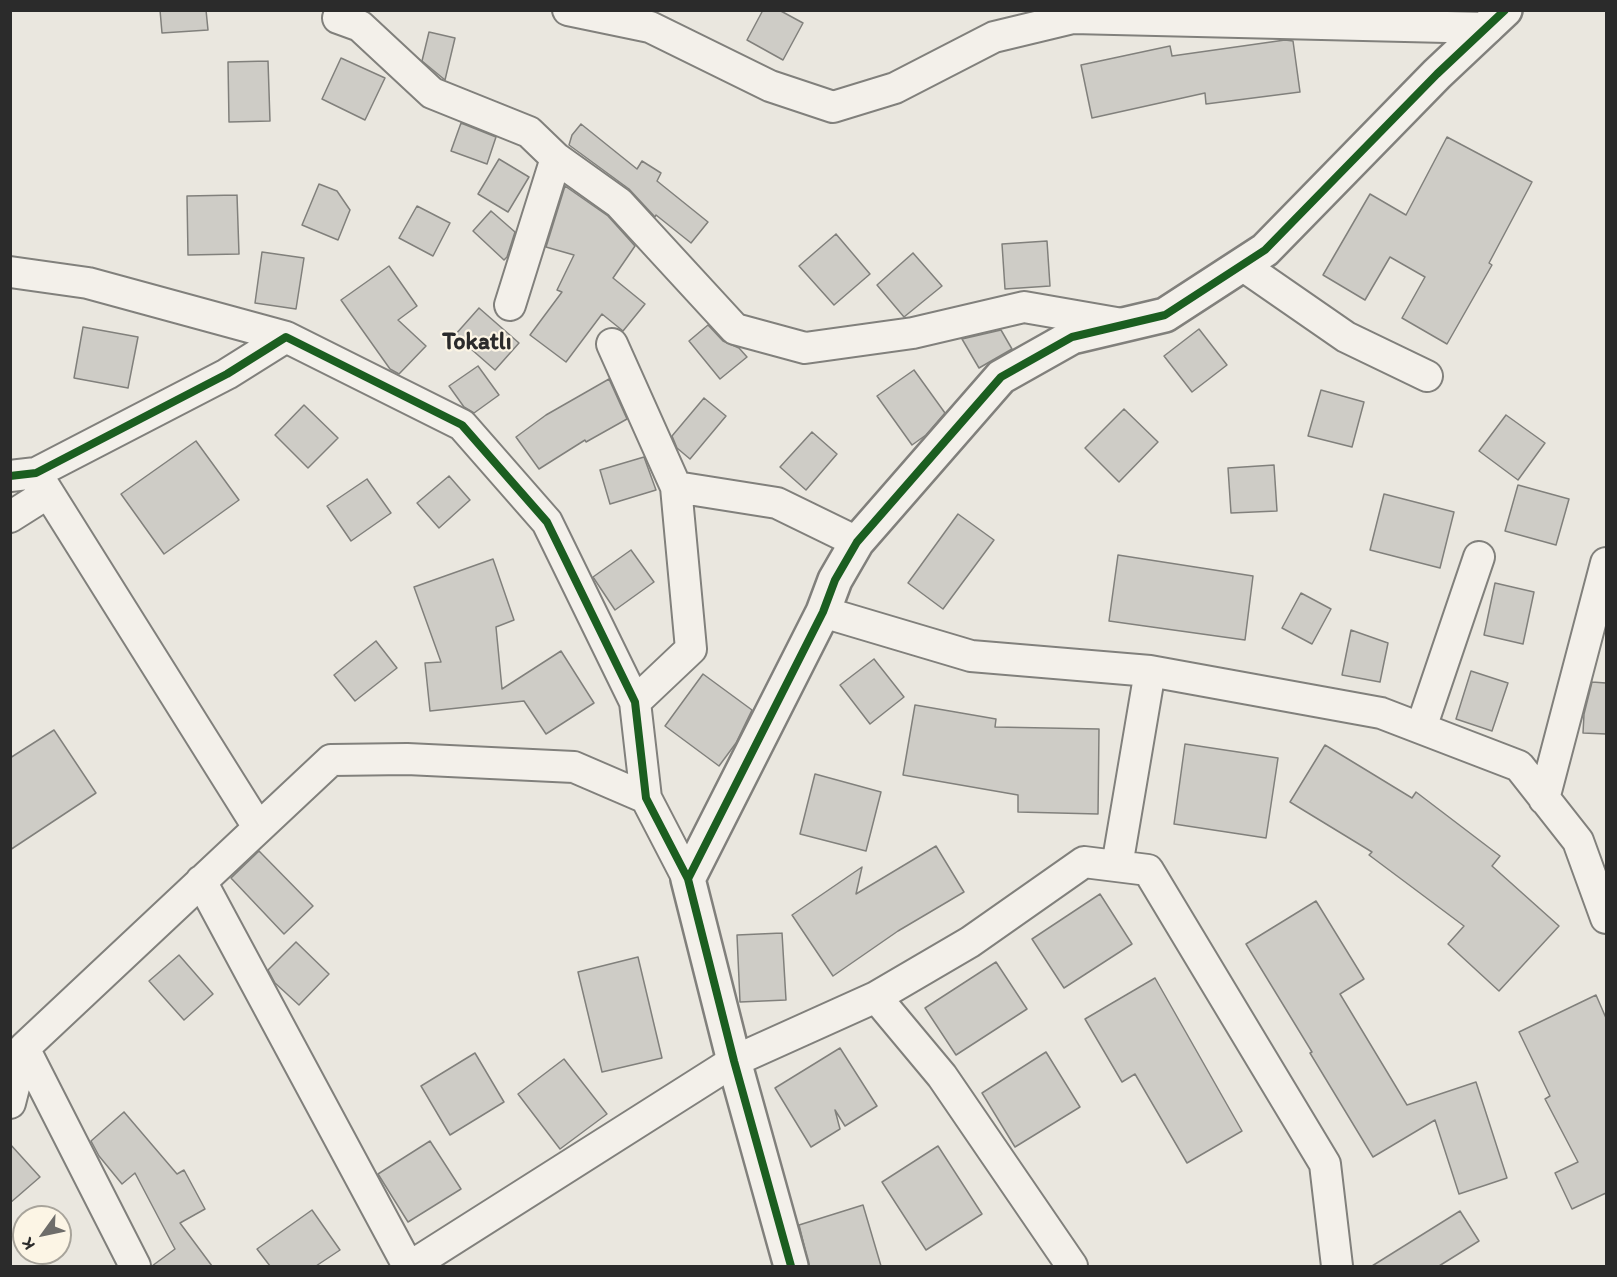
<!DOCTYPE html>
<html>
<head>
<meta charset="utf-8">
<style>
  body { margin:0 }
  #map { position:relative; width:1617px; height:1277px; overflow:hidden; background:#eae7df; font-family:Itim,sans-serif }
  canvas { display:block }
  .frame { position:absolute; inset:0; border:12px solid #2b2b2b; pointer-events:none }
  .north { position:absolute; left:12px; top:1205px; width:60px; height:60px; box-sizing:border-box; background:#fcf5e5; border:2px solid #a8a49b; border-radius:50%; rotate:237deg; font-size:16px; font-weight:700; line-height:24px; text-align:center; color:#2b2b2b }
  .north::after { content:''; display:block; margin:auto; width:21px; height:27px; background:#6e6d6a; clip-path:polygon(50% 0,100% 100%,50% 72%,0 100%) }
</style>
</head>
<body>
<div id="map">
<canvas width="1617" height="1277"></canvas>
<div class="frame"></div>
<div class="north">K</div>
</div>
<script>
const ctx = document.querySelector('canvas').getContext('2d');
ctx.lineJoin = 'round';
function fillPath(path, color) {
  ctx.fillStyle = color;
  ctx.fill(path, 'evenodd');
}
function toPath(rows) {
  const path = new Path2D();
  for (const r of rows) {
    path.moveTo(r[0], r[1]);
    for (let i = 2; i < r.length; i += 2) path.lineTo(r[i], r[i + 1]);
  }
  return path;
}
function strokePath(path, color, width, dash) {
  ctx.strokeStyle = color;
  ctx.lineWidth = width;
  ctx.lineCap = dash ? 'butt' : 'round';
  ctx.setLineDash(dash || []);
  ctx.stroke(path);
}
function label(font, color, halo, rows, align = 'center') {
  ctx.font = font + ' Itim,sans-serif';
  ctx.lineWidth = 4.5;
  ctx.setLineDash([]);
  ctx.textBaseline = 'middle';
  ctx.strokeStyle = halo;
  ctx.fillStyle = color;
  for (const [text, x, y, turn = 0] of rows) {
    ctx.save();
    ctx.translate(x, y);
    ctx.rotate((+turn || 0) * Math.PI / 180);
    ctx.textAlign = isNaN(turn) ? turn : align;
    if (halo) ctx.strokeText(text, 0, 0);
    ctx.fillText(text, 0, 0);
    ctx.restore();
  }
}
const building = toPath([
  [160,10,206,10,208,30,162,33,160,10],
  [763,10,779,10,803,23,783,60,747,40,763,10],
  [429,32,455,38,445,80,422,61,429,32],
  [1285,40,1293,41,1300,92,1206,104,1205,93,1092,118,1081,65,1170,46,1172,56,1285,40],
  [341,58,385,78,365,120,322,99,341,58],
  [268,61,270,121,229,122,228,62,268,61],
  [461,123,496,137,487,164,451,151,461,123],
  [581,124,637,169,642,161,661,173,657,181,708,222,691,243,656,215,655,217,629,189,569,145,572,135,581,124],
  [1447,137,1532,182,1489,263,1492,265,1447,344,1402,318,1425,277,1390,257,1365,300,1323,275,1370,194,1406,215,1447,137],
  [499,159,529,177,508,212,478,194,499,159],
  [319,184,337,191,350,210,338,240,302,225,319,184],
  [565,186,608,216,635,246,613,278,645,304,623,331,602,314,566,362,530,335,562,292,557,290,574,255,546,247,565,186],
  [237,195,239,254,188,255,187,196,237,195],
  [417,206,450,223,433,256,399,238,417,206],
  [491,211,515,232,507,257,504,260,473,231,491,211],
  [836,234,870,274,834,305,799,266,836,234],
  [1047,241,1050,286,1005,289,1002,244,1047,241],
  [262,252,304,258,296,309,255,303,262,252],
  [913,253,942,286,904,317,877,285,913,253],
  [389,266,417,306,398,320,426,346,399,374,390,369,341,300,389,266],
  [479,308,519,343,495,370,455,335,479,308],
  [708,325,723,341,739,348,747,357,720,379,689,341,708,325],
  [83,327,138,337,128,388,74,378,83,327],
  [1199,329,1227,365,1192,392,1164,356,1199,329],
  [1001,330,1012,349,979,368,962,339,1001,330],
  [478,366,499,395,474,413,464,407,449,386,478,366],
  [914,370,945,413,926,435,912,445,877,396,914,370],
  [609,379,627,419,586,442,585,440,539,469,516,437,546,415,609,379],
  [1321,390,1364,402,1352,447,1308,436,1321,390],
  [704,398,726,416,690,459,677,448,672,436,704,398],
  [304,405,338,438,308,468,275,435,304,405],
  [1124,409,1158,442,1119,482,1085,448,1124,409],
  [1506,415,1545,443,1518,480,1479,451,1506,415],
  [812,432,837,454,806,490,780,467,812,432],
  [196,441,239,500,164,554,121,494,196,441],
  [644,457,656,490,610,504,600,470,644,457],
  [1274,465,1277,511,1231,513,1228,468,1274,465],
  [449,476,470,500,439,528,417,503,449,476],
  [367,479,391,513,351,541,327,506,367,479],
  [1518,485,1569,499,1556,545,1505,531,1518,485],
  [1384,494,1454,512,1440,568,1370,550,1384,494],
  [958,514,994,540,943,609,908,583,958,514],
  [631,550,654,582,615,610,593,577,631,550],
  [1118,555,1253,576,1245,640,1109,621,1118,555],
  [493,559,514,620,496,627,502,689,561,651,594,703,546,734,524,701,430,711,425,663,441,662,414,587,493,559],
  [1495,583,1534,592,1523,644,1484,635,1495,583],
  [1301,593,1331,609,1312,644,1282,628,1301,593],
  [1351,630,1388,643,1380,682,1342,675,1351,630],
  [376,641,397,668,355,701,334,675,376,641],
  [874,659,904,697,870,724,840,685,874,659],
  [1471,671,1508,683,1492,731,1456,719,1471,671],
  [703,674,752,710,736,743,719,766,665,726,703,674],
  [1592,682,1606,683,1606,734,1583,733,1584,714,1592,682],
  [915,705,996,719,995,727,1099,729,1098,814,1018,812,1018,795,903,775,915,705],
  [54,730,96,793,10,850,10,758,54,730],
  [1185,744,1278,758,1266,838,1174,824,1185,744],
  [1325,745,1412,798,1416,792,1500,856,1492,866,1559,926,1499,991,1448,944,1464,926,1369,855,1372,852,1290,802,1325,745],
  [815,774,881,792,866,851,800,834,815,774],
  [936,846,964,892,898,931,833,976,792,915,862,867,856,894,936,846],
  [259,851,313,906,284,934,231,878,259,851],
  [1100,894,1132,944,1064,988,1032,939,1100,894],
  [1316,901,1364,979,1340,994,1407,1105,1476,1082,1507,1178,1459,1194,1435,1120,1373,1157,1310,1053,1312,1052,1246,944,1316,901],
  [782,933,786,1000,740,1002,737,935,782,933],
  [296,942,329,974,299,1005,275,983,268,970,296,942],
  [179,955,213,994,184,1020,149,981,179,955],
  [638,957,662,1058,602,1072,578,972,638,957],
  [996,962,1027,1009,956,1055,925,1008,996,962],
  [1155,978,1242,1131,1187,1163,1135,1074,1122,1082,1085,1019,1155,978],
  [1596,995,1606,1018,1606,1193,1572,1209,1555,1173,1578,1162,1545,1099,1550,1096,1519,1032,1596,995],
  [840,1048,877,1106,845,1126,835,1110,840,1129,811,1147,775,1088,840,1048],
  [1046,1052,1080,1107,1015,1147,982,1093,1046,1052],
  [475,1053,504,1102,450,1135,421,1086,475,1053],
  [564,1059,607,1114,560,1149,518,1094,564,1059],
  [124,1112,177,1174,184,1170,205,1209,180,1223,212,1266,152,1266,175,1249,135,1173,122,1184,99,1156,91,1141,124,1112],
  [430,1141,461,1189,408,1222,378,1174,430,1141],
  [10,1144,40,1177,10,1203,10,1144],
  [938,1146,982,1214,926,1250,882,1182,938,1146],
  [863,1205,881,1266,809,1266,799,1225,863,1205],
  [312,1210,340,1250,316,1266,270,1266,257,1249,312,1210],
  [1460,1211,1479,1241,1439,1266,1372,1266,1460,1211]
]);
const street = toPath([
  [341,10,338,18,360,26,432,93,529,132,556,158,619,203,735,329,805,348,913,333,1024,307,1122,324],
  [568,10,650,27,770,86,833,107,895,88,994,37,1073,18,1488,28],
  [1242,265,1346,337,1427,376],
  [10,272,88,283,286,337],
  [510,305,556,158],
  [612,344,676,487,691,649,635,702],
  [36,473,258,827],
  [10,476,36,473,227,374,286,337,462,425,547,522,635,702,646,798,688,879],
  [676,487,777,503,857,542],
  [10,517,48,493],
  [823,612,971,656,1150,671,1381,713,1519,766,1578,841,1606,918],
  [1421,728,1479,557],
  [1544,799,1606,563],
  [1117,866,1150,671],
  [201,881,408,1266],
  [876,997,970,942,1084,862,1148,870,1325,1164,1337,1266],
  [24,1048,135,1266],
  [10,1103,24,1048,331,760,407,759,574,767,646,798],
  [411,1266,734,1061,876,997,942,1076,1072,1266]
]);
const secondary = toPath([
  [791,1266,734,1061,688,879,823,612,835,580,857,542,1001,377,1072,337,1165,315,1265,250,1437,74,1505,10]
]);
const cycleway = toPath([
  [10,476,36,473,227,374,286,337,462,425,547,522,635,702,646,798,688,879],
  [791,1266,734,1061,688,879,823,612,835,580,857,542,1001,377,1072,337,1165,315,1265,250,1437,74,1505,10]
]);
const quarterNames = [
  ["Tokatlı",477,343]
];
fillPath(building, '#ceccc6');
strokePath(building, '#81807c', 1.5);
strokePath(street, '#81807c', 34);
strokePath(secondary, '#81807c', 38);
strokePath(street, '#f3f0ea', 30);
strokePath(secondary, '#f3f0ea', 33);
strokePath(cycleway, '#1b5e20', 8);
label('bold 24px', '#2b2b2b', '#fcf5e5', quarterNames);
</script>
</body>
</html>
